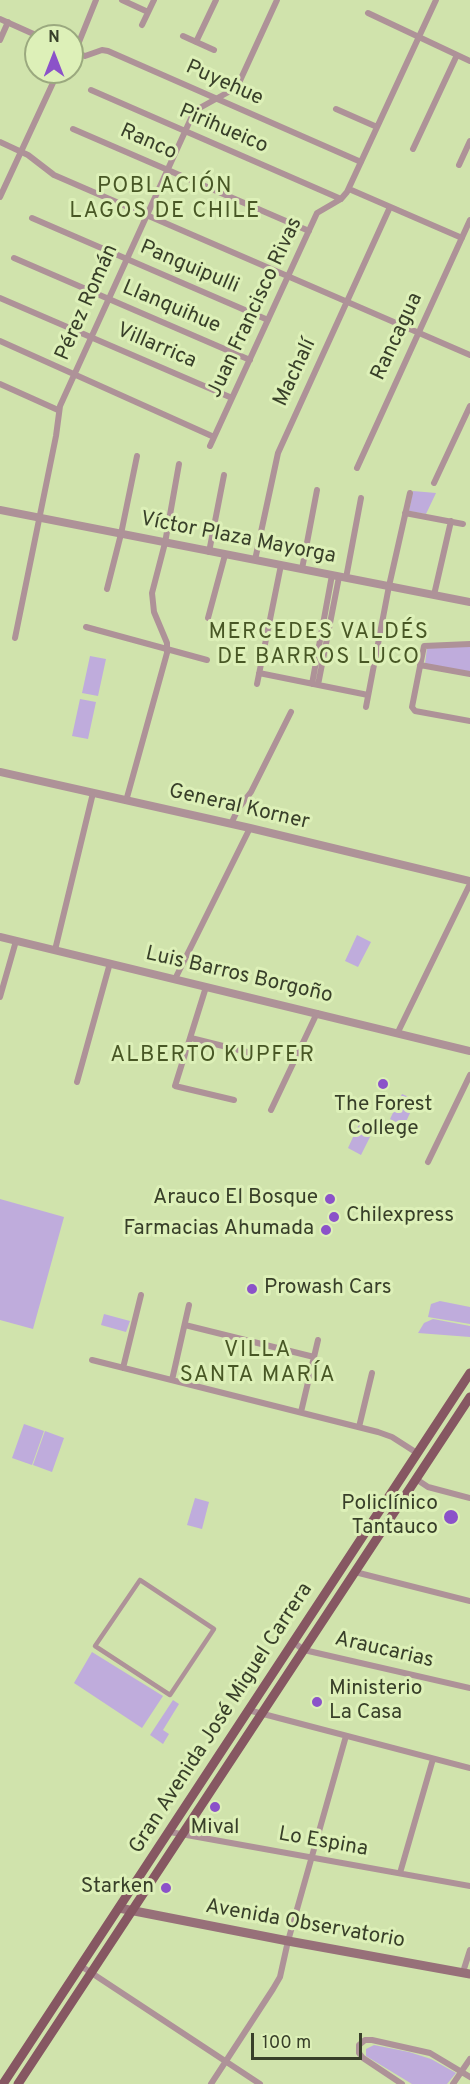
<!DOCTYPE html>
<html>
<head>
<meta charset="utf-8">
<style>
  body { margin:0 }
  #map { position:relative; width:470px; height:2084px; overflow:hidden; background:#d0e3ac; font-family:Overpass,sans-serif }
  canvas { display:block }
  .north { position:absolute; left:24px; top:24px; width:60px; height:60px; box-sizing:border-box; background:#ddf0b8; border:2px solid #9ba97f; border-radius:50%; rotate:0deg; font-size:16px; font-weight:700; line-height:24px; text-align:center; color:#383f29 }
  .north::after { content:''; display:block; margin:auto; width:21px; height:27px; background:#8b52c9; clip-path:polygon(50% 0,100% 100%,50% 72%,0 100%) }
  .scale { position:absolute; left:251px; top:2033px; width:111px; height:27px; box-sizing:border-box; border:3px solid #383f29; border-top:0; padding-left:8px; font-size:18px; line-height:21px; white-space:nowrap; color:#383f29; -webkit-text-stroke:4px #ddf0b8; paint-order:stroke }
</style>
</head>
<body>
<div id="map">
<canvas width="470" height="2084"></canvas>
<div class="north">N</div>
<div class="scale">100 m</div>
</div>
<script>
const ctx = document.querySelector('canvas').getContext('2d');
ctx.lineJoin = 'round';
function fillPath(path, color) {
  ctx.fillStyle = color;
  ctx.fill(path, 'evenodd');
}
function toPath(rows) {
  const path = new Path2D();
  for (const r of rows) {
    path.moveTo(r[0], r[1]);
    for (let i = 2; i < r.length; i += 2) path.lineTo(r[i], r[i + 1]);
  }
  return path;
}
function strokePath(path, color, width, dash) {
  ctx.strokeStyle = color;
  ctx.lineWidth = width;
  ctx.lineCap = dash ? 'butt' : 'round';
  ctx.setLineDash(dash || []);
  ctx.stroke(path);
}
function label(font, color, halo, rows, align = 'center') {
  ctx.font = font + ' Overpass,sans-serif';
  ctx.lineWidth = 6;
  ctx.setLineDash([]);
  ctx.textBaseline = 'middle';
  ctx.strokeStyle = halo;
  ctx.fillStyle = color;
  for (const [text, x, y, turn = 0] of rows) {
    ctx.save();
    ctx.translate(x, y);
    ctx.rotate((+turn || 0) * Math.PI / 180);
    ctx.textAlign = isNaN(turn) ? turn : align;
    if (halo) ctx.strokeText(text, 0, 0);
    ctx.fillText(text, 0, 0);
    ctx.restore();
  }
}
const green = toPath([
  [413,491,436,493,426,514,409,511],
  [470,646,470,672,425,664,427,648],
  [90,656,106,659,98,696,82,693],
  [80,699,96,702,88,739,72,736],
  [357,935,371,942,358,967,345,961],
  [402,1094,416,1100,404,1126,390,1119],
  [360,1122,374,1129,361,1155,348,1148],
  [0,1199,64,1217,33,1329,0,1320],
  [440,1301,470,1307,470,1324,428,1317,431,1304],
  [104,1314,130,1321,126,1332,101,1325],
  [433,1319,470,1326,470,1337,418,1333,424,1323],
  [24,1424,44,1431,32,1465,12,1458],
  [45,1431,64,1438,52,1472,33,1465],
  [195,1498,209,1502,202,1529,187,1525],
  [92,1652,163,1696,142,1728,74,1683],
  [173,1700,179,1704,163,1730,169,1734,163,1744,150,1735],
  [374,2045,409,2052,431,2059,456,2073,447,2084,412,2084,366,2056,366,2049]
]);
const pedestrian = toPath([
  [140,1580,214,1629,170,1695,95,1646,140,1580]
]);
const minor = toPath([
  [122,0,148,12],
  [368,13,470,61],
  [0,19,38,36],
  [142,25,154,0],
  [183,36,214,50],
  [0,40,8,22],
  [196,42,216,0],
  [72,51,85,56,102,50,108,51,361,162],
  [75,52,96,0],
  [91,90,341,199],
  [336,109,377,127],
  [73,129,309,231],
  [0,142,28,155,54,175,470,355],
  [413,149,457,55],
  [459,165,470,141],
  [349,189,462,238],
  [0,197,58,72],
  [32,218,268,320],
  [14,258,250,360],
  [0,298,232,398],
  [0,341,214,437],
  [0,384,58,410],
  [210,446,317,213,341,199,347,192,436,0],
  [357,468,470,220],
  [434,483,470,406],
  [405,513,463,524],
  [209,552,224,475],
  [255,560,278,453,390,207],
  [302,569,317,490],
  [346,578,361,498],
  [107,589,121,534,137,456],
  [434,595,451,521],
  [208,618,225,555],
  [86,627,207,660],
  [15,638,56,436,60,406,193,114,196,110,232,90,238,85,277,0],
  [470,644,424,646,412,707,415,711,470,721],
  [420,665,470,674],
  [259,673,368,695],
  [257,684,281,565],
  [312,684,332,575],
  [318,685,339,577],
  [366,707,389,586,410,493],
  [126,801,167,653,167,643,154,612,152,593,165,543,179,464],
  [231,824,238,809,251,792,291,712],
  [55,950,93,793],
  [175,979,250,828],
  [206,987,175,1086,234,1100],
  [0,997,16,941],
  [398,1032,470,884],
  [191,1038,255,1054],
  [77,1082,110,963],
  [271,1110,317,1013],
  [428,1162,470,1075],
  [185,1325,314,1357],
  [92,1360,378,1432,392,1437,417,1453],
  [123,1368,141,1295],
  [172,1380,189,1305],
  [301,1412,318,1340],
  [359,1427,372,1373],
  [416,1479,428,1487,470,1498],
  [355,1572,470,1601],
  [293,1642,304,1650,470,1688],
  [248,1710,470,1768],
  [170,1832,470,1886],
  [400,1873,433,1759],
  [81,1966,260,2084],
  [463,1972,470,1950],
  [211,2084,273,1989,280,1977,288,1941,346,1736],
  [402,2084,363,2058,359,2053,359,2045,365,2040,372,2040,430,2053,470,2077],
  [453,2084,470,2059]
]);
const tertiary = toPath([
  [0,510,470,602],
  [0,772,250,828,470,881],
  [0,937,470,1051]
]);
const secondary = toPath([
  [119,1908,288,1941,470,1974]
]);
const primary = toPath([
  [3,2084,470,1373],
  [18,2084,470,1397]
]);
const markers = [
  [383,1084,6,"#8b52c9"],
  [330,1199,6,"#8b52c9"],
  [334,1217,6,"#8b52c9"],
  [326,1230,6,"#8b52c9"],
  [252,1289,6,"#8b52c9"],
  [451,1517,8,"#8b52c9"],
  [317,1702,6,"#8b52c9"],
  [215,1807,6,"#8b52c9"],
  [166,1888,6,"#8b52c9"]
];
const streetNames = [
  ["Puyehue",224,84,24],
  ["Pirihueico",223,130,23],
  ["Ranco",148,143,24],
  ["Panguipulli",189,268,23],
  ["Pérez Román",88,303,-66],
  ["Llanquihue",171,308,23],
  ["Juan Francisco Rivas",256,308,-65],
  ["Rancagua",398,337,-65],
  ["Villarrica",156,347,23],
  ["Machalí",296,373,-65],
  ["Víctor Plaza Mayorga",238,539,11],
  ["General Korner",239,808,13],
  ["Luis Barros Borgoño",239,976,13],
  ["Araucarias",384,1651,13],
  ["Gran Avenida José Miguel Carrera",222,1719,-57],
  ["Lo Espina",323,1843,10],
  ["Avenida Observatorio",305,1925,10]
];
const poiNames = [
  ["The Forest",383,1106,"center"],
  ["College",383,1130,"center"],
  ["Arauco El Bosque",318,1199],
  ["Chilexpress",346,1217,"left"],
  ["Farmacias Ahumada",314,1230],
  ["Prowash Cars",264,1289,"left"],
  ["Policlínico",438,1505],
  ["Tantauco",438,1529],
  ["Ministerio",329,1690,"left"],
  ["La Casa",329,1714,"left"],
  ["Mival",215,1829,"center"],
  ["Starken",154,1888]
];
const neighbourhoodNames = [
  ["POBLACIÓN",165,188],
  ["LAGOS DE CHILE",165,213],
  ["MERCEDES VALDÉS",319,634],
  ["DE BARROS LUCO",319,659],
  ["ALBERTO KUPFER",213,1057],
  ["VILLA",258,1352],
  ["SANTA MARÍA",258,1377]
];
fillPath(green, '#bfacdc');
strokePath(pedestrian, '#ae9298', 4.5);
strokePath(minor, '#ae9298', 6);
strokePath(tertiary, '#ae9298', 8);
strokePath(secondary, '#977079', 9);
strokePath(primary, '#865762', 9);
for (const [x, y, r, color] of markers) {
  const dot = new Path2D();
  dot.arc(x, y, r, 0, 2 * Math.PI);
  ctx.fillStyle = color;
  ctx.fill(dot);
  strokePath(dot, '#ddf0b8', 2);
}
label('21px', '#383f29', '#ddf0b8', streetNames);
label('21px', '#383f29', '#ddf0b8', poiNames, 'right');
ctx.letterSpacing = '1.5px';
label('22px', '#485725', '#ddf0b8', neighbourhoodNames);
ctx.letterSpacing = '0px';
</script>
</body>
</html>
